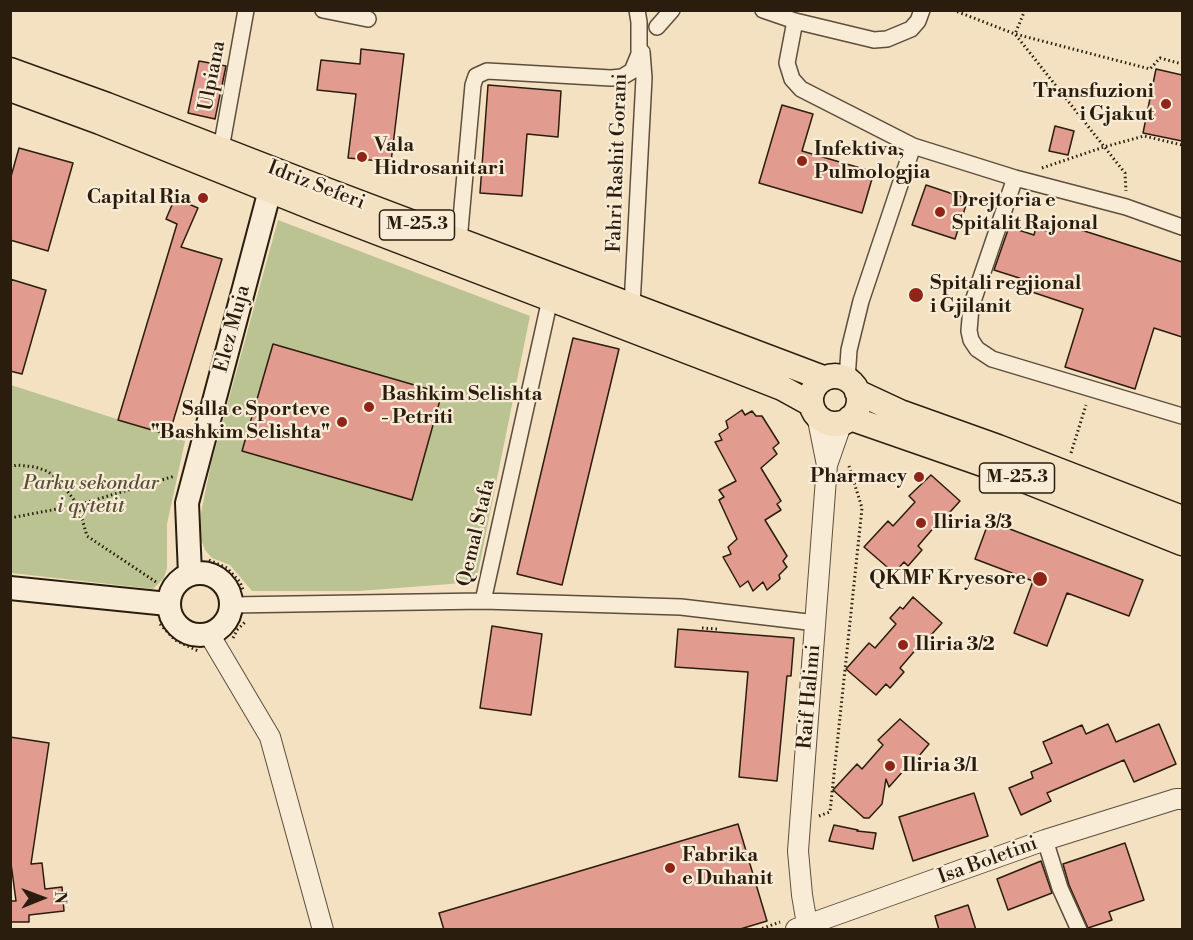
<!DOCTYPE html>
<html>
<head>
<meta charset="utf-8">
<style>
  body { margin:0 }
  #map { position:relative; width:1193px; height:940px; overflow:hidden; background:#f4e1c2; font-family:"Libre Bodoni",serif }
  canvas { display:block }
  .frame { position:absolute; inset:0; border:12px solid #2b1d0e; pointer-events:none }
  .north { position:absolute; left:12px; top:868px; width:60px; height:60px; -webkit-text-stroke:4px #f8ecd7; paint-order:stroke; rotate:89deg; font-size:16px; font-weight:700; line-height:24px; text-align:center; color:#2b1d0e }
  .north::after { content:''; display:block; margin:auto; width:21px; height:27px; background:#2b1d0e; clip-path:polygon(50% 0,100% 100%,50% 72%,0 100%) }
</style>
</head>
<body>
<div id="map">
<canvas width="1193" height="940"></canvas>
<div class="frame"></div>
<div class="north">N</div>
</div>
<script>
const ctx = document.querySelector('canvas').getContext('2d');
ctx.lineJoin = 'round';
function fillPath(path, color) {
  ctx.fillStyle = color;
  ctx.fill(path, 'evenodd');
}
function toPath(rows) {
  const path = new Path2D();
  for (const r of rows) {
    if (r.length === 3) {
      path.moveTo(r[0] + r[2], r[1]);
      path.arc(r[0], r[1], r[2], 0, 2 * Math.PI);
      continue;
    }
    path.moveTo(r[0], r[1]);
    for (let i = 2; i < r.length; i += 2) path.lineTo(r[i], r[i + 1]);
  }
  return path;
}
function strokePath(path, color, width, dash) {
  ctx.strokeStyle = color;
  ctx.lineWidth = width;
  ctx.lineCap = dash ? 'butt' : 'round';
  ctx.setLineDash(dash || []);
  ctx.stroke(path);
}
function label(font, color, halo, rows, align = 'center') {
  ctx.font = font + ' "Libre Bodoni",serif';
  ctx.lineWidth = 4.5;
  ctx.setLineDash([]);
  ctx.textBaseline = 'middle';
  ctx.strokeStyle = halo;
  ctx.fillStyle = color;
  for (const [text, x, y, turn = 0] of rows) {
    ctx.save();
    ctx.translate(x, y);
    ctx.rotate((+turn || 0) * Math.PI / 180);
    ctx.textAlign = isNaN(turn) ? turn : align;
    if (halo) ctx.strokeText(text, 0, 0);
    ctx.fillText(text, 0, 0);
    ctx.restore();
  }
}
const green = toPath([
  [278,220,530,316,476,582,359,591,252,591,230,565,212,558,205,550,200,537,201,513,211,464],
  [11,385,185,441,167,524,167,568,164,578,153,589,11,573]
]);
const building = toPath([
  [361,49,404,54,391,162,348,158,356,94,317,90,321,60,360,64,361,49],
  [199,61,226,66,215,119,188,113,199,61],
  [1156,69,1182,75,1182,141,1143,133,1156,69],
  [488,85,561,91,558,137,527,134,522,196,480,193,488,85],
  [782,105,813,114,802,151,874,172,862,213,759,183,782,105],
  [1055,126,1074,131,1068,155,1049,151,1055,126],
  [19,148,73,163,48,251,10,240,10,180,19,148],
  [926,185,968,199,955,239,912,225,926,185],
  [175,198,198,208,181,247,222,259,169,435,118,420,177,224,166,219,175,198],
  [1056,222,1182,262,1182,337,1154,328,1135,389,1065,367,1083,309,1032,292,1035,283,994,270,1009,227,1034,235,1036,227,1053,233,1056,222],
  [10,279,46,290,22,374,10,371,10,279],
  [573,338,619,349,562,585,517,574,573,338],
  [273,344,442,393,412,500,242,451,273,344],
  [742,410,745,415,752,411,756,416,762,416,779,443,773,448,777,454,761,468,781,501,777,504,781,510,765,520,787,556,783,561,787,567,779,575,780,579,767,590,763,582,753,591,748,581,740,587,723,557,731,554,728,547,737,539,719,500,724,497,719,490,736,481,715,442,722,440,719,434,728,428,726,421,742,410],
  [931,475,960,501,950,512,953,515,941,529,936,525,918,546,922,550,908,566,904,562,894,573,864,547,888,521,893,526,915,502,909,496,931,475],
  [989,521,1143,580,1129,616,1067,593,1047,646,1014,633,1033,581,975,559,989,521],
  [913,597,942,623,931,635,935,638,923,651,918,647,900,668,904,672,890,688,886,684,876,695,846,669,869,643,875,648,896,624,890,618,900,607,903,609,913,597],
  [492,626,542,634,531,715,480,708,492,626],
  [678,629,794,638,791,676,787,676,777,781,739,777,748,672,675,667,678,629],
  [900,719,929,744,919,756,922,759,909,772,905,769,889,787,886,779,882,804,869,818,864,818,833,790,857,764,862,769,883,745,878,740,900,719],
  [1108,724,1116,742,1159,724,1176,764,1134,782,1124,760,1047,793,1051,801,1021,815,1009,788,1033,778,1031,772,1052,763,1043,742,1082,725,1086,734,1108,724],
  [10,737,49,743,31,864,42,863,45,889,62,887,64,911,29,915,29,922,10,922,10,901,16,901,10,856,10,737],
  [974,793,988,836,913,861,899,817,974,793],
  [738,824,767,921,737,930,444,930,439,913,738,824],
  [834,825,858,830,857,831,876,833,873,849,829,841,834,825],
  [1125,843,1144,900,1109,912,1112,920,1088,928,1069,885,1063,864,1125,843],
  [1041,861,1052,893,1008,910,997,879,1041,861],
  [968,905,976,930,939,930,935,916,968,905]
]);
const path = toPath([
  [953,10,1015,34,1150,69,1160,58,1182,64],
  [1025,10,1015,34,1125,173,1126,191],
  [1042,168,1104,147,1144,136,1182,145],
  [1071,453,1086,405],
  [10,467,17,465,35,467,47,471,57,478,78,505,87,536,156,582],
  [10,518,78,505,175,476],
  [209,560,227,568,240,582,243,590],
  [160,624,175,640,198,651],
  [702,628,717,629],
  [233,638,237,630,245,622],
  [819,816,830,812,862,508,849,466],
  [758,930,780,922]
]);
const minor = toPath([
  [323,10,368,19],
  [763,10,795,21,874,40,887,39,911,29,918,21,922,10],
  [795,21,787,63,792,79,801,89,913,146,1015,178,1126,207,1182,227],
  [657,27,672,10],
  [221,149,246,10],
  [1015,178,971,307,969,331,971,340,977,349,992,359,1182,416],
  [459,241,473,85,476,76,487,71,611,78,622,77,632,71,639,54,639,22,637,10],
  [632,306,644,78,642,52],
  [847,379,849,350,861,301,913,146],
  [483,601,681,607,816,623],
  [231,605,483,601,550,299],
  [1045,840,1060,888,1079,930]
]);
const tertiary = toPath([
  [817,415,827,465],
  [209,634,270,737,323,930],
  [796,929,1045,840,1176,799,1182,799],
  [808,930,802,895,798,851,827,465,842,422]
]);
const secondary = toPath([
  [200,604,31],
  [190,574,187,503,270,190],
  [10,588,168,604]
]);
const primary = toPath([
  [10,70,107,105,326,190,823,378],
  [10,89,100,122,319,210,736,370,782,388,811,404],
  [835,400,24],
  [857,392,900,412,998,447,1182,518],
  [850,418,991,467,1182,543]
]);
const markers = [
  [1166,104,6,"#8f2418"],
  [362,157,6,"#8f2418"],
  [802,161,6,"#8f2418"],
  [203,198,6,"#8f2418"],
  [940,212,6,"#8f2418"],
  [916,295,8,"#8f2418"],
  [369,407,6,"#8f2418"],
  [342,422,6,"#8f2418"],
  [919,477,6,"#8f2418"],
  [921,523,6,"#8f2418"],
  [1040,579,8,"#8f2418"],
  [903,645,6,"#8f2418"],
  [890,766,6,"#8f2418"],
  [670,868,6,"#8f2418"]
];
const shields = [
  [417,225,75],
  [1017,478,75]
];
const shieldNames = [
  ["M-25.3",417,225],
  ["M-25.3",1017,478]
];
const streetNames = [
  ["Ulpiana",213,76,-79],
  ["Fahri Rashit Gorani",618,163,-88],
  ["Idriz Seferi",316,186,21],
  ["Elez Muja",233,329,-75],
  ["Qemal Stafa",477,533,-77],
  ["Raif Halimi",810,697,-85],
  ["Isa Boletini",988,861,-20]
];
const poiNames = [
  ["Transfuzioni",1154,92,"right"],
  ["i Gjakut",1154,115,"right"],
  ["Vala",374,146],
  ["Hidrosanitari",374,169],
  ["Infektiva,",814,150],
  ["Pulmologjia",814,173],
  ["Capital Ria",191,198,"right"],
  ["Drejtoria e",952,201],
  ["Spitalit Rajonal",952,224],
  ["Spitali regjional",930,284],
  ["i Gjilanit",930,307],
  ["Bashkim Selishta",381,395],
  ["- Petriti",381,418],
  ["Salla e Sporteve",330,410,"right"],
  ["\"Bashkim Selishta\"",330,433,"right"],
  ["Pharmacy",907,477,"right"],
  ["Iliria 3/3",933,523],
  ["QKMF Kryesore",1026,579,"right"],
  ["Iliria 3/2",915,645],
  ["Iliria 3/1",902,766],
  ["Fabrika",682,856],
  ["e Duhanit",682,879]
];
const parkNames = [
  ["Parku sekondar",91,484],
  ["i qytetit",91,507]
];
fillPath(green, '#bbc393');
fillPath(building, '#e19b8f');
strokePath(building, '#2b1d0e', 1.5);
strokePath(minor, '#5d4e3b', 18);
strokePath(tertiary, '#5d4e3b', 22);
strokePath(secondary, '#2b1d0e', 26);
strokePath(primary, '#2b1d0e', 27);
strokePath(path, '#2b1d0e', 3, [1.5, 3]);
strokePath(minor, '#f8ecd7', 15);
strokePath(tertiary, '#f8ecd7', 20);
strokePath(secondary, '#f8ecd7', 22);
strokePath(primary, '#f4e1c2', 24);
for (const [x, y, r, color] of markers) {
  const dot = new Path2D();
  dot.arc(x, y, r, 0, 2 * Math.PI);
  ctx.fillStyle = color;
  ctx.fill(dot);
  strokePath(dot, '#f8ecd7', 2);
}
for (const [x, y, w] of shields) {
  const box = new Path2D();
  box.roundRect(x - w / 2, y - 15, w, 30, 4.5);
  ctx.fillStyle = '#f8ecd7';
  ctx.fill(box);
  strokePath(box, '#2b1d0e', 1.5);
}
label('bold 18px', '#2b1d0e', null, shieldNames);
label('20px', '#2b1d0e', '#f8ecd7', streetNames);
label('bold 20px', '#2b1d0e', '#f8ecd7', poiNames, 'left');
label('italic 20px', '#564f36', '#f8ecd7', parkNames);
</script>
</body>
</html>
